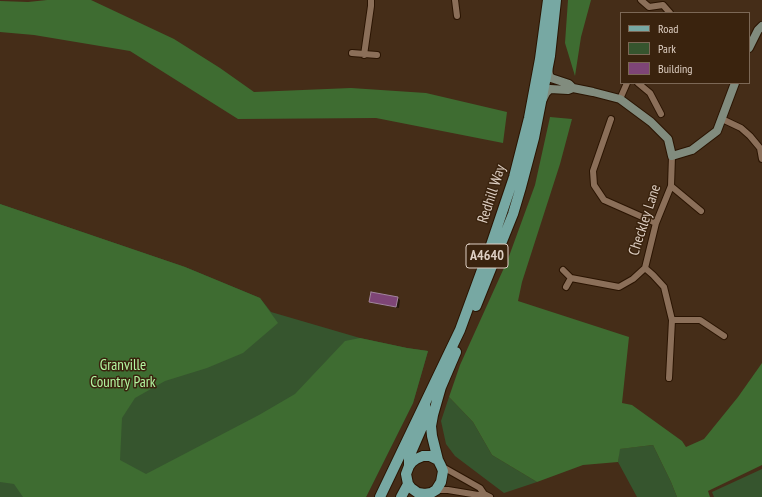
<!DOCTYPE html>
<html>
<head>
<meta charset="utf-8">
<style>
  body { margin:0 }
  #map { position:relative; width:762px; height:497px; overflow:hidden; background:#452d18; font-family:"PT Sans Narrow",sans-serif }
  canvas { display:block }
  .legend { position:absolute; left:620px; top:12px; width:130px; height:72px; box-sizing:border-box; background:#3a230e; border:1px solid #7c6856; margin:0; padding:5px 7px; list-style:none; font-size:12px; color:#decfc3 }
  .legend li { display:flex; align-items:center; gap:8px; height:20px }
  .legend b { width:20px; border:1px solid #7c6856 }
</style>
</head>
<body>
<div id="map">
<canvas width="762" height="497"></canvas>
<ul class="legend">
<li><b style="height:5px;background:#77a8a3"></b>Road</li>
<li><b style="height:11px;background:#36552e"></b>Park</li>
<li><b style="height:11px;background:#7e4576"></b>Building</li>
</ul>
</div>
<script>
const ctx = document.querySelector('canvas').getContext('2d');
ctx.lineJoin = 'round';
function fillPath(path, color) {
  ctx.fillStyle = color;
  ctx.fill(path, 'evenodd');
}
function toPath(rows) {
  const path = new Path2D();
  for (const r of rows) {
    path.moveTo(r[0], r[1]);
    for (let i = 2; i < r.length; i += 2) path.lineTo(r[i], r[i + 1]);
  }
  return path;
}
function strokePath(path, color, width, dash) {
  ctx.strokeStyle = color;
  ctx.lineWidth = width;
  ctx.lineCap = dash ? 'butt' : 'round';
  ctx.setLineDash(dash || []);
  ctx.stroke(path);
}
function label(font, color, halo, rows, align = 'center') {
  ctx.font = font + ' "PT Sans Narrow",sans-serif';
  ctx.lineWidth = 3;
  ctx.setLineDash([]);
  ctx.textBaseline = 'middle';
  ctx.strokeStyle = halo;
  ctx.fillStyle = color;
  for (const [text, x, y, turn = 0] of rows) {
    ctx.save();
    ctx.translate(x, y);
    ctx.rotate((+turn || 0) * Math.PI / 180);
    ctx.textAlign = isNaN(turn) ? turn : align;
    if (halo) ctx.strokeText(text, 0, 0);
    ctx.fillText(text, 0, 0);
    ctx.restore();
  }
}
const green = toPath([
  [0,204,185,267,260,298,271,312,360,338,407,348,428,351,413,403,366,497,0,497],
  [449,397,473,422,492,455,537,482,504,493,455,456,446,444,441,421],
  [653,445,671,482,677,497,637,497,618,462,619,449],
  [762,469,762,497,714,497,712,492]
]);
const forest = toPath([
  [47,0,91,0,174,39,220,68,254,92,351,88,426,93,507,112,503,143,376,118,238,119,130,51,34,35,0,32,0,1,28,2],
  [568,0,591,0,581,37,575,76,565,43],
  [550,117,572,119,560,164,522,282,518,301,629,337,622,403,632,405,682,441,686,447,704,439,738,397,762,363,762,465,708,491,710,497,677,497,671,482,653,445,620,449,618,462,583,465,537,482,492,455,473,422,449,397,460,365,508,259,535,185],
  [0,204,185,267,260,298,278,323,243,353,207,368,165,381,135,398,122,418,120,460,146,474,259,415,295,394,345,341,360,338,407,348,428,351,413,403,366,497,23,497,14,484,0,482]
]);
const shadow = toPath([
  [397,298,400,300,399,308,374,303,371,301]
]);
const building = toPath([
  [371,292,398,297,396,307,369,302,371,292]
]);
const street = toPath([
  [455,0,457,16],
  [641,0,649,7,663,5,670,13],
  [352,53,377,55],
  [364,55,371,6,371,0],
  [638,83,650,93,661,114],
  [620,99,627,83],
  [611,119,593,171,594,185,604,200,656,223],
  [722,119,741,128,750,136,760,148,762,159],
  [671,186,701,211],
  [645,268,653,275,664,287,672,320],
  [563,270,571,278,566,287],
  [571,278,619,287,633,279,645,268,656,223,671,186,672,156],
  [669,378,672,320,700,320,724,336],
  [441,466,480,488,484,494,490,497],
  [436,490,448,490,478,495,484,494]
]);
const secondary = toPath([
  [749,48,758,30,762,26],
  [548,68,549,75,551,78,569,84,573,88],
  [543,99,546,93,550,89,568,90,573,88,593,92,620,99,651,122,668,139,672,156,692,150,717,131,735,83]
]);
const primary = toPath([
  [476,306,513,214,521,187,534,138,550,56,556,0],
  [423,456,430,456,438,460,441,466,443,471,441,482,436,490,431,493,425,494,418,493,411,488,408,484,406,474,409,466,412,462,416,459,423,456],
  [438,460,432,436,431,426,433,415,441,387,456,352],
  [409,466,409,457,426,418,425,405],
  [380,497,460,330,490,248,514,177,529,118,540,59,548,0],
  [401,497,408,484]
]);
const shields = [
  [487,256,42]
];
const shieldNames = [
  ["A4640",487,256]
];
const streetNames = [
  ["Redhill Way",492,194,-72],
  ["Checkley Lane",645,220,-72]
];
const parkNames = [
  ["Granville",123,366],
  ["Country Park",123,383]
];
fillPath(green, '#36552e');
fillPath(forest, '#3e6c31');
fillPath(shadow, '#0007');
fillPath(building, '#7e4576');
strokePath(building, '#a2859d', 1);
strokePath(street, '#2a1402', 8);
strokePath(secondary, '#2a1402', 10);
strokePath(primary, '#2a1402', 12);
strokePath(street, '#8b6f59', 6);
strokePath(secondary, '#818c7e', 8);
strokePath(primary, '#77a8a3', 10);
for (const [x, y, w] of shields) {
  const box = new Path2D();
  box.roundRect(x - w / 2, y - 12, w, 24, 3);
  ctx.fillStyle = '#3a230e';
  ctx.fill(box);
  strokePath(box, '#decfc3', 1);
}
label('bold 14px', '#decfc3', null, shieldNames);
label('15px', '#decfc3', '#3a230e', streetNames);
label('15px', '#b3f6a1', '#3a230e', parkNames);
</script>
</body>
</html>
